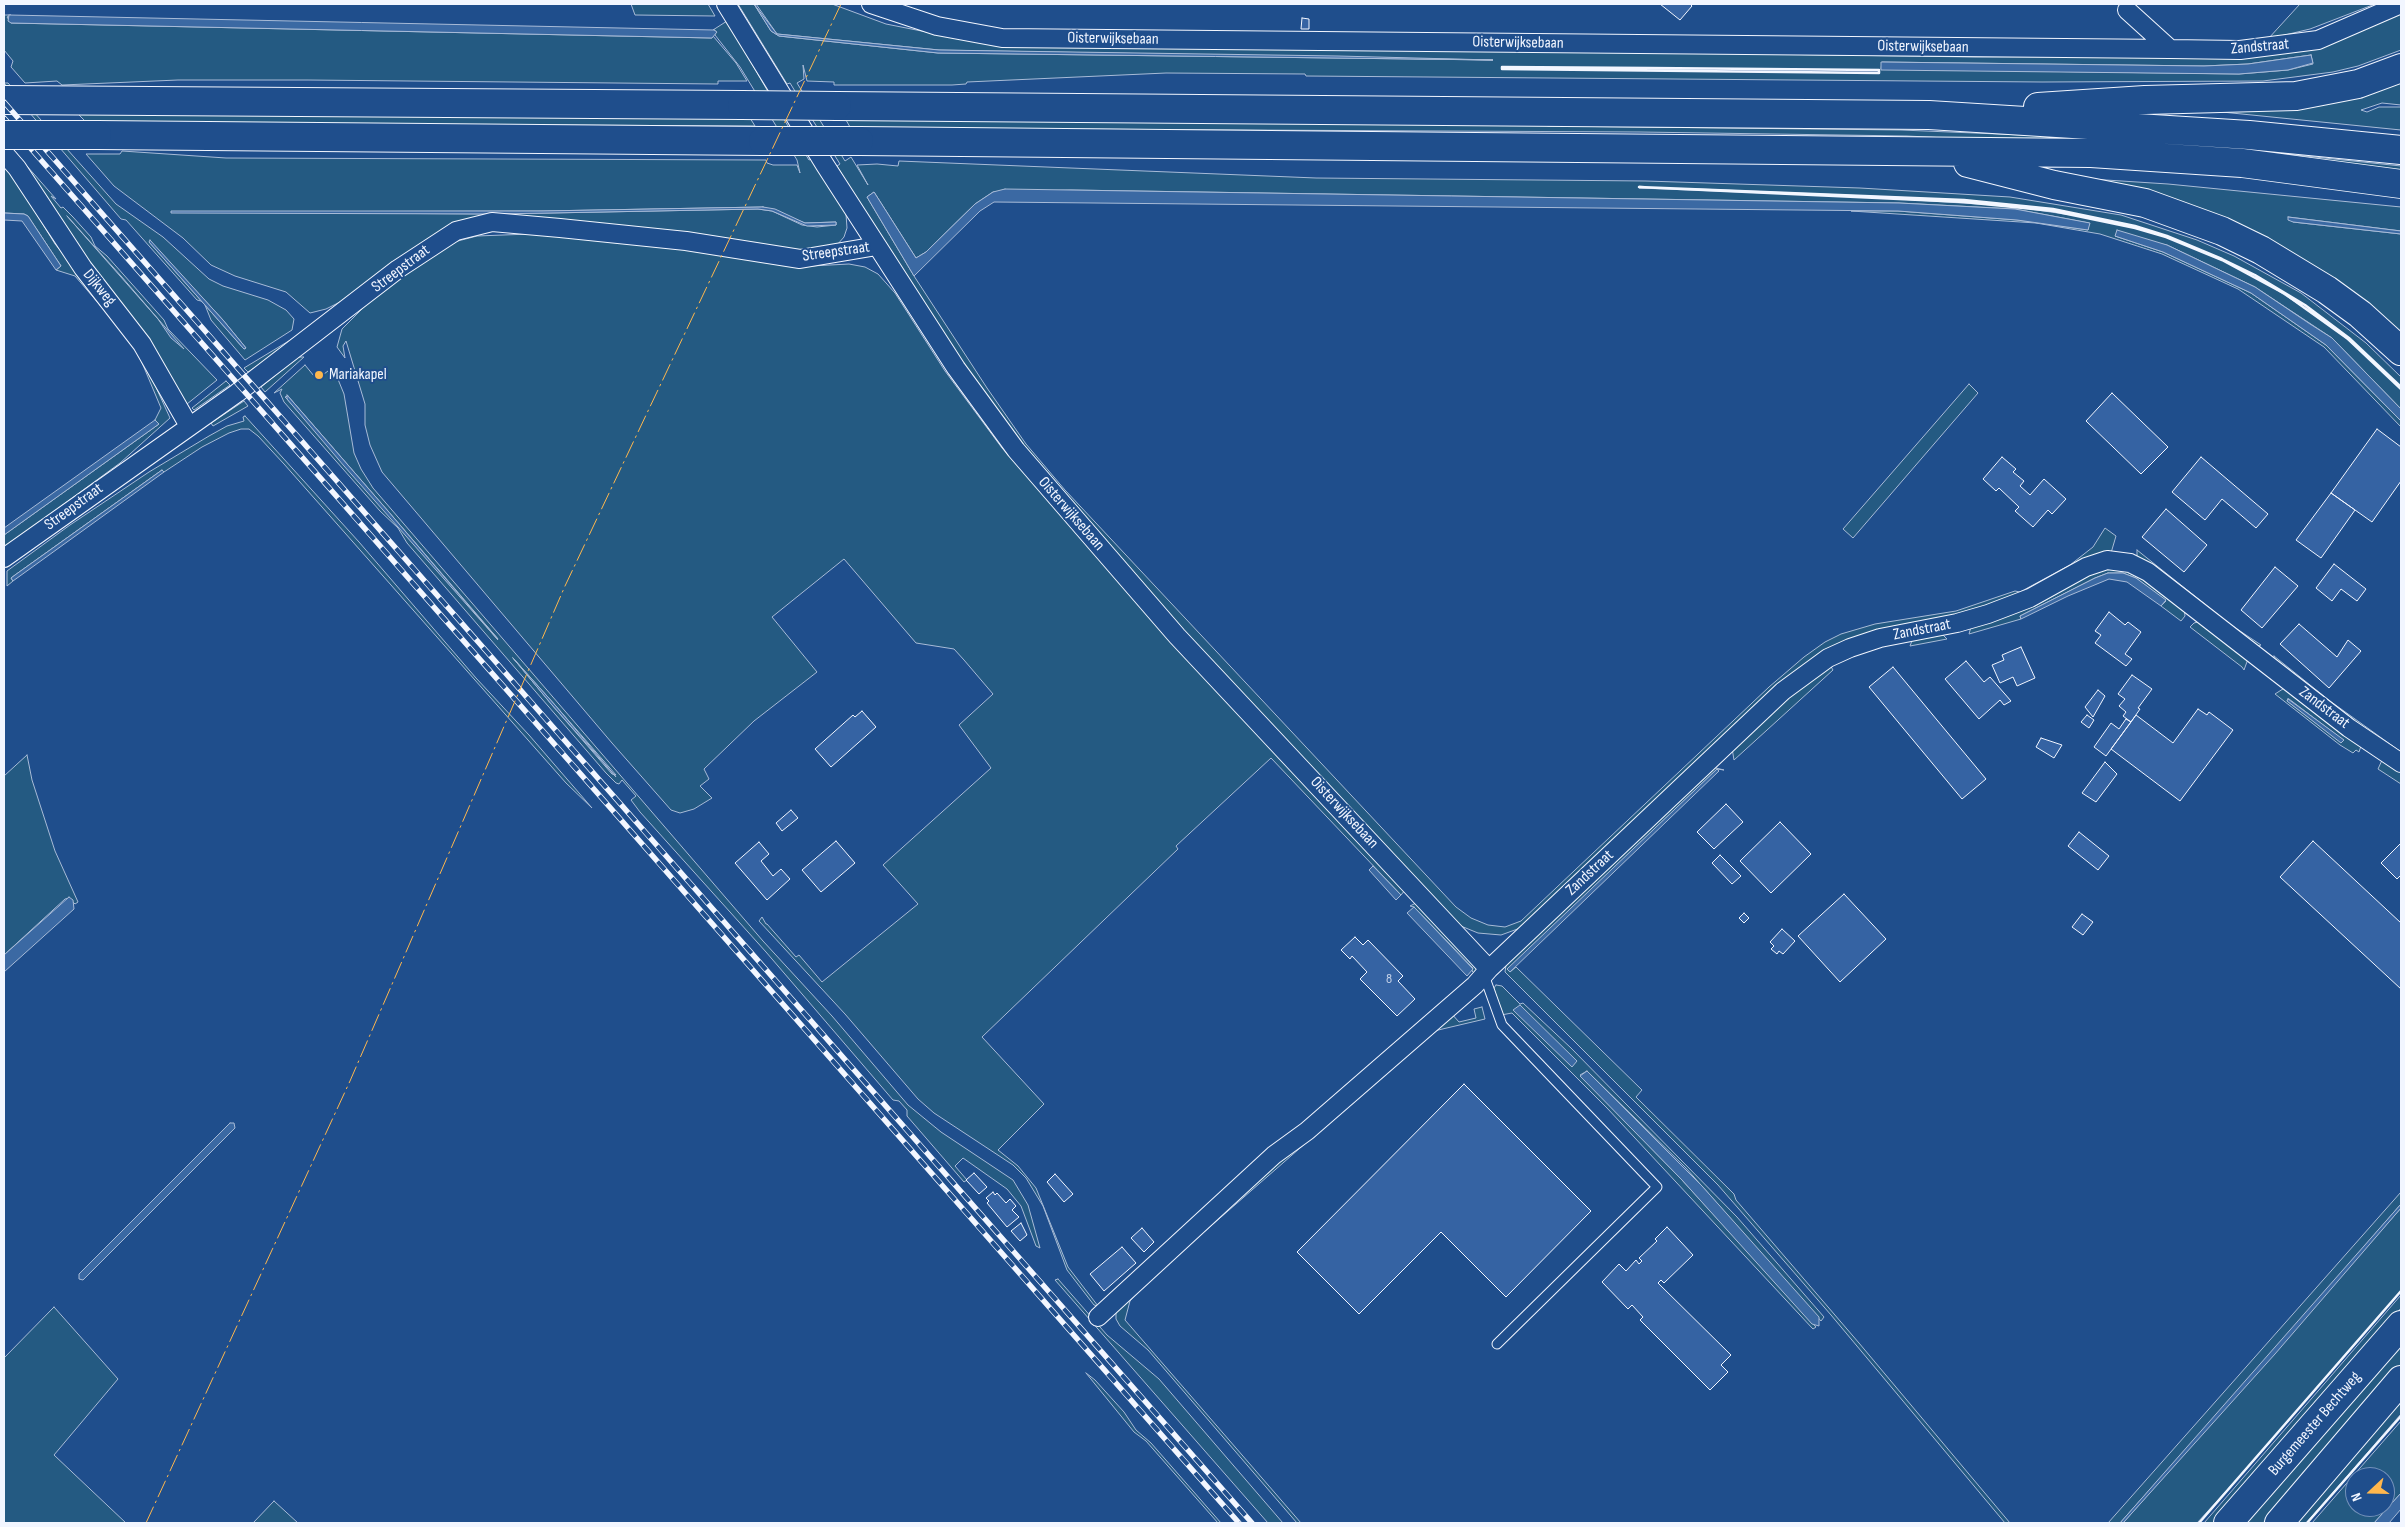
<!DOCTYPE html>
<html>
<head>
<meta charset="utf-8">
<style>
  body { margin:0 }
  #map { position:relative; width:2405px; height:1527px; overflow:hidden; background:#1f4e8c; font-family:"Sofia Sans Condensed",sans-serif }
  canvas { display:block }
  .frame { position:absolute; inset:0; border:5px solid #f2f6ff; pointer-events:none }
  .north { position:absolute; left:2345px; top:1467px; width:50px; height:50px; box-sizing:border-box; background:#1f4e8c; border:1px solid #7391ba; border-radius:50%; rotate:249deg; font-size:14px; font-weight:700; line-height:20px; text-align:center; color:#f2f6ff }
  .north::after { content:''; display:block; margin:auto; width:18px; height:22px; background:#ffb74d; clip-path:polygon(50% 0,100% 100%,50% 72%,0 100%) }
</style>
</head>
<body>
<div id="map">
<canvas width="2405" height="1527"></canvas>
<div class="frame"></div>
<div class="north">N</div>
</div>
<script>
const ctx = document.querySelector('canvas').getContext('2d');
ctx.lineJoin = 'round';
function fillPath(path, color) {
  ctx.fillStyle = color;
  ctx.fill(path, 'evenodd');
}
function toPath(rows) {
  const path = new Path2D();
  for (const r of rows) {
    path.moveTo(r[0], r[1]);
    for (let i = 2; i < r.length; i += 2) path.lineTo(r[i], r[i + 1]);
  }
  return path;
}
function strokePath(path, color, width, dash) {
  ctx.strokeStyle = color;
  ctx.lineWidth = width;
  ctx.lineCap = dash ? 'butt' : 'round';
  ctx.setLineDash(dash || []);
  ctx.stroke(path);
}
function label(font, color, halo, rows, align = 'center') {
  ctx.font = font + ' "Sofia Sans Condensed",sans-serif';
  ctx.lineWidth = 4;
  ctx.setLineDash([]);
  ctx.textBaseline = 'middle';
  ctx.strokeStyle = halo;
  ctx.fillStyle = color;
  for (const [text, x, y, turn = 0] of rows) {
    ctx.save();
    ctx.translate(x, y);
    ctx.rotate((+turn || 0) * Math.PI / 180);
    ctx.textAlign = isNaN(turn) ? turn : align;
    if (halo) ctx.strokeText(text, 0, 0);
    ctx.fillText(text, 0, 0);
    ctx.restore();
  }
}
const green = toPath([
  [631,4,708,4,715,16,635,15,631,4],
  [738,4,754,4,771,31,779,36,938,53,1493,60,939,50,777,34,756,4,832,4,886,24,952,37,1554,51,1975,57,2254,56,2401,13,2401,50,2358,66,2333,72,2263,81,2042,82,1306,76,1305,74,1166,73,967,82,966,84,952,85,834,85,834,82,807,81,803,65,804,79,797,83,845,161,851,157,868,185,857,165,877,164,898,166,899,161,1316,178,1646,181,1860,188,2010,197,2121,215,2197,240,2234,256,2301,293,2366,343,2401,377,2401,387,2349,338,2305,305,2255,275,2222,259,2167,236,2135,226,2053,209,1964,200,1700,189,1639,188,1867,197,2009,206,2106,220,2166,237,2222,260,2255,276,2328,323,2368,357,2401,389,2401,409,2332,338,2255,287,2167,245,2115,236,2163,252,2251,293,2326,345,2401,421,2401,427,2324,347,2238,289,2162,254,2100,234,2036,223,1851,211,1898,211,2017,220,2088,230,2089,223,2015,209,1899,203,1071,190,993,192,975,204,926,252,916,258,874,192,867,197,914,276,987,388,1026,444,1065,490,1456,907,1471,918,1488,925,1505,927,1521,921,1769,687,1804,657,1825,642,1841,634,1875,624,1956,611,2015,591,2020,592,2070,565,2093,547,2105,528,2116,536,2111,553,2007,602,1853,639,1523,927,1501,935,1478,933,1456,924,1225,678,1084,521,980,391,853,193,837,166,840,164,812,119,790,83,787,84,738,4],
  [2311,55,2313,64,2288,70,2239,74,1881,69,1882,62,2204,66,2248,64,2311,55],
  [1503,67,1879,70,1879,73,1503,69,1503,67],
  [2300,4,2375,4,2310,29,2268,39,2300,4],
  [4,15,11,15,7,17,11,23,712,38,713,36,736,63,747,81,718,81,718,84,308,80,178,80,62,85,57,81,25,83,11,67,13,61,4,50,4,15],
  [727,21,788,126,809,160,812,159,846,214,847,228,844,237,837,245,814,252,468,226,366,289,326,309,310,313,286,292,235,276,211,265,183,238,114,186,86,154,120,154,122,151,226,158,766,160,767,163,773,165,797,165,800,173,797,160,740,67,715,35,715,30,713,30,727,21],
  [763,207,805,223,836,222,836,225,817,227,802,225,772,211,758,209,497,214,171,212,542,211,763,207],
  [2401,76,2401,105,2382,103,2361,110,2367,112,2379,107,2401,107,2401,130,2172,107,2401,76],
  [4,83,8,83,116,204,163,237,209,279,223,286,268,300,286,310,294,319,292,330,245,360,211,320,205,305,201,301,197,300,126,220,121,219,4,83],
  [150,241,223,320,246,348,244,349,149,242,150,241],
  [77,113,750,118,755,126,126,123,85,121,77,113],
  [846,120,1543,124,1548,126,1901,130,2071,137,2248,150,2401,166,2401,173,1967,139,1907,136,1640,132,854,128,850,127,846,120],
  [4,140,56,199,51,196,61,208,63,207,73,217,91,237,95,246,107,256,164,320,168,329,217,380,187,404,168,385,74,254,4,140],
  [4,161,55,244,135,341,170,418,120,463,4,548,4,535,159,424,155,420,161,408,135,346,75,276,56,270,61,266,28,216,24,214,4,213,4,161],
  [2075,178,2168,184,2401,207,2401,231,2288,217,2293,222,2401,234,2401,343,2345,295,2075,178],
  [530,234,590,236,811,266,849,264,865,267,878,274,895,293,945,371,1002,448,1208,680,1405,890,1401,895,1271,758,1176,846,1178,849,982,1037,1044,1104,998,1150,1018,1166,1036,1188,1068,1267,1098,1306,1094,1305,1067,1270,1043,1206,1026,1178,1013,1165,934,1113,918,1099,845,1014,759,921,762,917,766,924,767,924,796,957,799,955,822,982,918,904,883,865,991,768,959,725,993,694,964,660,954,649,916,643,844,559,772,617,817,672,754,721,704,769,709,779,700,786,712,798,694,809,680,813,671,810,612,743,382,472,370,445,365,425,365,404,346,341,343,346,345,358,337,347,342,329,373,298,426,257,454,242,477,236,530,234],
  [292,339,289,345,248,372,244,368,292,339],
  [298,357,304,357,265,392,261,387,298,357],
  [305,365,314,376,320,377,332,368,335,372,344,394,354,453,361,469,373,488,763,941,832,1016,908,1105,941,1132,1013,1180,1028,1205,1040,1248,1036,1246,1021,1206,1007,1189,963,1158,955,1166,967,1180,964,1182,907,1116,907,1110,899,1101,893,1100,766,952,640,812,631,800,636,796,622,780,619,784,616,783,606,773,407,543,398,528,380,511,284,402,280,393,282,389,274,393,305,365],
  [288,396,388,511,498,639,287,399,285,397,288,396],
  [513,658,555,705,616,775,612,774,552,705,513,658],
  [226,381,230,385,194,410,192,408,226,381],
  [1969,384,1978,393,1853,538,1843,529,1969,384],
  [244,401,248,406,213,426,211,423,244,401],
  [245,416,359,542,476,678,529,735,592,808,566,783,284,464,258,436,249,429,241,429,229,433,202,447,164,472,162,470,15,575,11,578,13,581,7,586,7,571,70,525,149,472,209,436,227,426,244,421,243,417,245,416],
  [2137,550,2231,625,2261,645,2253,647,2137,558,2137,550],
  [2107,568,2135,572,2184,608,2185,616,2181,621,2161,606,2166,601,2136,578,2123,573,2108,573,2095,578,2020,616,2021,619,1969,634,1971,627,2086,575,2107,568],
  [2201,621,2248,659,2244,670,2242,667,2190,627,2194,623,2201,621],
  [1942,634,1947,639,1910,646,1913,638,1942,634],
  [2274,656,2330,701,2401,752,2401,755,2274,663,2274,656],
  [1830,665,1833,670,1734,760,1732,748,1783,699,1830,665],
  [2286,687,2362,743,2359,752,2356,750,2353,753,2340,745,2275,694,2286,687],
  [2288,699,2289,699,2343,740,2341,742,2287,701,2288,699],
  [27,755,32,780,55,851,78,902,75,904,69,898,65,899,4,955,4,776,27,755],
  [2383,758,2401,771,2401,784,2378,769,2383,758],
  [1712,767,1724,770,1717,769,1508,969,1510,972,1516,967,1642,1090,1636,1097,1734,1194,1736,1200,1859,1343,2010,1523,2005,1523,1831,1315,1718,1185,1505,972,1506,965,1530,941,1712,767],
  [1416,903,1477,969,1476,975,1472,971,1473,968,1414,907,1410,906,1416,903],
  [1496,985,1502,986,1520,1004,1523,1003,1571,1048,1737,1217,1824,1317,1821,1321,1686,1168,1587,1071,1580,1075,1682,1180,1816,1327,1813,1329,1607,1108,1512,1013,1501,1015,1494,988,1496,985],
  [1482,1007,1485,1019,1434,1031,1141,1287,1130,1301,1125,1320,1301,1523,1297,1523,1148,1350,1120,1326,1116,1319,1116,1310,1145,1277,1451,1013,1459,1022,1476,1018,1474,1009,1482,1007],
  [2401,1192,2401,1204,2270,1355,2120,1523,2108,1523,2401,1192],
  [2401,1208,2401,1291,2258,1456,2197,1523,2123,1523,2401,1208],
  [1058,1279,1107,1335,1159,1379,1283,1523,1268,1523,1055,1280,1058,1279],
  [2401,1295,2401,1308,2352,1365,2213,1523,2204,1523,2401,1295],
  [54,1307,118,1379,54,1455,126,1523,4,1523,4,1358,54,1307],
  [2401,1343,2401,1365,2345,1432,2263,1523,2244,1523,2401,1343],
  [1086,1373,1095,1380,1124,1412,1136,1430,1151,1443,1221,1523,1218,1523,1146,1441,1134,1432,1086,1373],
  [2401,1400,2401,1414,2329,1497,2306,1523,2294,1523,2401,1400],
  [2401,1421,2401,1493,2374,1523,2312,1523,2401,1421],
  [2355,1477,2385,1477,2385,1507,2355,1507,2355,1477],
  [274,1501,298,1523,253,1523,274,1501]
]);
const water = toPath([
  [754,4,777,34,939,50,1338,56,1493,60,938,53,779,36,771,31,754,4],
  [9,15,714,30,717,32,712,38,11,23,8,21,9,15],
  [2311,55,2313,63,2288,70,2239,74,1881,70,1881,62,2204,66,2248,64,2311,55],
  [1005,189,1899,203,2015,209,2090,223,2088,230,2017,220,1898,211,994,202,980,211,914,276,867,197,874,192,916,258,926,252,975,204,993,192,1005,189],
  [763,207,775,209,805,223,836,222,836,225,807,226,772,211,758,209,497,214,171,213,171,211,542,211,763,207],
  [4,213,24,214,28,216,61,266,56,270,22,221,4,220,4,213],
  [67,216,121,276,184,349,171,338,158,319,67,216],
  [2288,217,2401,231,2401,234,2293,222,2288,220,2288,217],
  [2117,230,2167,245,2255,287,2310,324,2332,338,2401,409,2401,421,2326,345,2251,293,2163,252,2115,236,2117,230],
  [150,240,223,320,246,348,244,349,149,242,150,240],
  [287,395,388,511,498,640,344,466,287,399,287,395],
  [155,420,159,424,4,535,4,528,155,420],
  [162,470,164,472,13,581,11,578,15,575,162,470],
  [2108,573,2123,573,2136,578,2166,600,2161,606,2127,582,2109,579,2068,596,2021,619,2020,616,2095,578,2108,573],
  [513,658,555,705,616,777,552,705,513,658],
  [2288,699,2344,740,2341,743,2287,701,2288,699],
  [1717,769,1719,771,1510,972,1507,969,1717,769],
  [1373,866,1401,895,1396,900,1369,870,1373,866],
  [69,897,73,900,74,909,4,972,4,955,69,897],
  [1414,907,1473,969,1467,976,1407,913,1414,907],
  [1520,1005,1577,1061,1572,1067,1513,1010,1520,1005],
  [1587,1071,1702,1186,1819,1317,1819,1326,1812,1324,1682,1180,1580,1076,1587,1071],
  [230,1123,234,1123,235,1128,83,1280,79,1279,79,1274,230,1123],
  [2401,1204,2401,1208,2275,1354,2123,1523,2120,1523,2401,1204],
  [2401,1493,2401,1509,2389,1523,2374,1523,2401,1493]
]);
const building = toPath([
  [1660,4,1690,4,1692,6,1680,20,1660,4],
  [1302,18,1309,19,1309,29,1301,29,1302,18],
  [2112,393,2168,447,2141,474,2086,421,2112,393],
  [2377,429,2401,447,2401,481,2372,522,2331,493,2377,429],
  [2002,457,2016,469,2013,472,2024,481,2020,486,2030,495,2044,479,2066,499,2052,514,2048,510,2033,527,2015,511,2019,507,1999,488,1996,491,1983,479,2002,457],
  [2201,457,2268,514,2256,528,2222,499,2205,520,2172,492,2201,457],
  [2331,493,2355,510,2321,558,2296,540,2331,493],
  [2166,509,2207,545,2184,572,2142,537,2166,509],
  [2334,564,2366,589,2357,601,2341,589,2332,601,2316,588,2334,564],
  [2275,567,2298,586,2262,628,2241,610,2275,567],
  [2109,612,2125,625,2128,622,2141,632,2125,654,2132,659,2126,666,2095,643,2101,635,2095,631,2109,612],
  [2299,624,2337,657,2348,640,2361,651,2329,688,2280,644,2299,624],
  [2021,647,2035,678,2017,686,2013,677,2000,683,1992,665,2004,660,2002,655,2021,647],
  [1966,661,1984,682,1990,677,2011,701,2004,705,2000,700,1979,719,1945,679,1966,661],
  [1893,667,1986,779,1962,799,1869,687,1893,667],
  [2132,675,2152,689,2138,708,2140,709,2131,722,2123,716,2126,712,2119,706,2125,699,2118,694,2132,675],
  [2098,690,2105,696,2093,717,2085,707,2098,690],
  [2198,709,2207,715,2209,712,2233,730,2180,801,2111,749,2136,715,2173,743,2198,709],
  [862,711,876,727,831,767,815,749,853,715,855,717,862,711],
  [2087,715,2094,720,2089,728,2081,722,2087,715],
  [2126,719,2131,722,2106,756,2094,747,2111,723,2119,729,2126,719],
  [2041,738,2062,745,2054,758,2036,747,2041,738],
  [2105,762,2117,774,2096,802,2082,793,2105,762],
  [1726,804,1743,822,1714,849,1697,832,1726,804],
  [791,810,798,818,782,831,776,823,791,810],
  [1780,822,1811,854,1771,893,1740,861,1780,822],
  [2079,832,2109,856,2098,870,2068,846,2079,832],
  [836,841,855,863,821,892,802,870,836,841],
  [2313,841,2401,923,2401,989,2280,877,2313,841],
  [759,842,769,854,761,861,773,876,781,869,790,879,767,900,735,863,759,842],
  [2401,843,2401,875,2397,879,2381,863,2401,843],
  [1720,855,1741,876,1732,884,1712,863,1720,855],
  [1844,894,1886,939,1840,982,1798,936,1844,894],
  [1744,913,1749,918,1744,923,1739,918,1744,913],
  [2082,914,2093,922,2083,935,2072,927,2082,914],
  [1782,929,1795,941,1783,954,1779,951,1777,954,1771,949,1774,946,1770,942,1782,929],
  [1355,937,1363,945,1368,940,1403,976,1398,981,1415,999,1397,1016,1360,979,1367,972,1352,956,1350,959,1341,950,1355,937],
  [1464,1084,1591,1211,1506,1297,1441,1232,1359,1314,1297,1252,1464,1084],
  [974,1173,987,1187,979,1194,966,1180,974,1173],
  [1055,1174,1073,1194,1064,1202,1047,1182,1055,1174],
  [993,1192,995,1195,997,1193,1006,1203,1010,1199,1016,1206,1012,1210,1019,1217,1007,1227,987,1203,989,1201,986,1198,993,1192],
  [1021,1223,1027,1235,1020,1241,1011,1231,1021,1223],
  [1667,1227,1693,1255,1664,1283,1661,1280,1658,1283,1731,1355,1721,1365,1728,1372,1710,1390,1640,1320,1643,1317,1632,1305,1628,1309,1602,1282,1619,1264,1626,1271,1636,1260,1639,1264,1642,1261,1639,1258,1657,1241,1655,1239,1667,1227],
  [1142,1228,1154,1242,1144,1252,1131,1238,1142,1228],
  [1122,1247,1136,1263,1104,1291,1090,1274,1122,1247]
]);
const service = toPath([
  [1484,975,1502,1025,1657,1187,1497,1344]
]);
const minor = toPath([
  [726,4,825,165,956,368,1016,450,1177,636,1489,969],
  [871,4,937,26,1002,38,2170,49],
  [2127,10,2170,49,2240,50,2318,40,2401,4],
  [4,153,17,168,83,268,142,344,189,426],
  [4,558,237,393,398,269,456,231,492,222,560,228,686,241,800,259,877,246],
  [1098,1317,1274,1155,1307,1131,1475,985,1489,969,1783,691,1828,658,1850,648,1880,638,1957,623,1988,614,2030,598,2086,567,2107,560,2130,563,2148,572,2349,728,2401,763]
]);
const primary = toPath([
  [2228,1523,2401,1325],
  [2279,1523,2401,1380]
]);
const motorway = toPath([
  [4,100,742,105],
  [837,106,1929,115,2249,135,2401,150],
  [2038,107,2145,100,2296,96,2358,84,2401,68],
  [97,135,763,141],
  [859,141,2091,153,2242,163,2401,184],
  [1968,163,2054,185,2145,203,2222,231,2261,250,2327,290,2360,314,2401,351]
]);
const rail = toPath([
  [4,102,1252,1523],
  [4,118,1239,1523]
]);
const motorwayBridge = toPath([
  [742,105,837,106],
  [4,135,97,135],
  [763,141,859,141]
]);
const wall = toPath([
  [1502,67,1649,68,1879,70,1879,73,1502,69,1502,67],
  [2401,387,2349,338,2305,305,2255,275,2222,259,2167,236,2135,226,2053,209,1964,200,1639,187,1964,202,2053,211,2135,228,2166,237,2222,260,2285,294,2348,339,2401,389],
  [2199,1523,2401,1291],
  [2307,1523,2401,1416]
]);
const power = toPath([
  [146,1523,350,1081,565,586,841,4]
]);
const markers = [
  [319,375,5,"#ffb74d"]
];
const numberNames = [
  ["8",1389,979]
];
const streetNames = [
  ["Oisterwijksebaan",1113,39,1],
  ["Oisterwijksebaan",1518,43,1],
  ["Oisterwijksebaan",1923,47,1],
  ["Zandstraat",2260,47,-5],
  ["Streepstraat",836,252,-8],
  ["Streepstraat",401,269,-37],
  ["Dijkweg",99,288,51],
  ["Streepstraat",74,507,-36],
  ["Oisterwijksebaan",1071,514,49],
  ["Zandstraat",1922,630,-11],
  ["Zandstraat",2324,708,37],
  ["Oisterwijksebaan",1344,813,47],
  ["Zandstraat",1590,873,-43],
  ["Burgemeester Bechtweg",2315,1424,-49]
];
const poiNames = [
  ["Mariakapel",329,375]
];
fillPath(green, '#245a82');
strokePath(green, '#a8bbd7', 1);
fillPath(water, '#3b69a3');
strokePath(water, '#a8bbd7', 1);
fillPath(building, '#3563a3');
strokePath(building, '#f2f6ff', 1);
strokePath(service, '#f2f6ff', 11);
strokePath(minor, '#f2f6ff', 20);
strokePath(primary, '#f2f6ff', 30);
strokePath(motorway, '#f2f6ff', 30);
strokePath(service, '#1f4e8c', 9);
strokePath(minor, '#1f4e8c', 18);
strokePath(primary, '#1f4e8c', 28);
strokePath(motorway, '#1f4e8c', 28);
strokePath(rail, '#f2f6ff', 5.5);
strokePath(rail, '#1f4e8c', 4, [11]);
strokePath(motorwayBridge, '#f2f6ff', 30, []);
strokePath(motorwayBridge, '#1f4e8c', 28);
strokePath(wall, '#f2f6ff', 2.5);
strokePath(power, '#ffb74d', 1, [18, 4, 2.5, 4]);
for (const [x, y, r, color] of markers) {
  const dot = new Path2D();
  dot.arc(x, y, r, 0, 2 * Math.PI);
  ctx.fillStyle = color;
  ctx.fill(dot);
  strokePath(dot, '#1f4e8c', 2);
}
label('14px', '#c3d1e8', null, numberNames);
label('16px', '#f2f6ff', '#1f4e8c', streetNames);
label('16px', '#f2f6ff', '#1f4e8c', poiNames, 'left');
</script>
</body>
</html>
